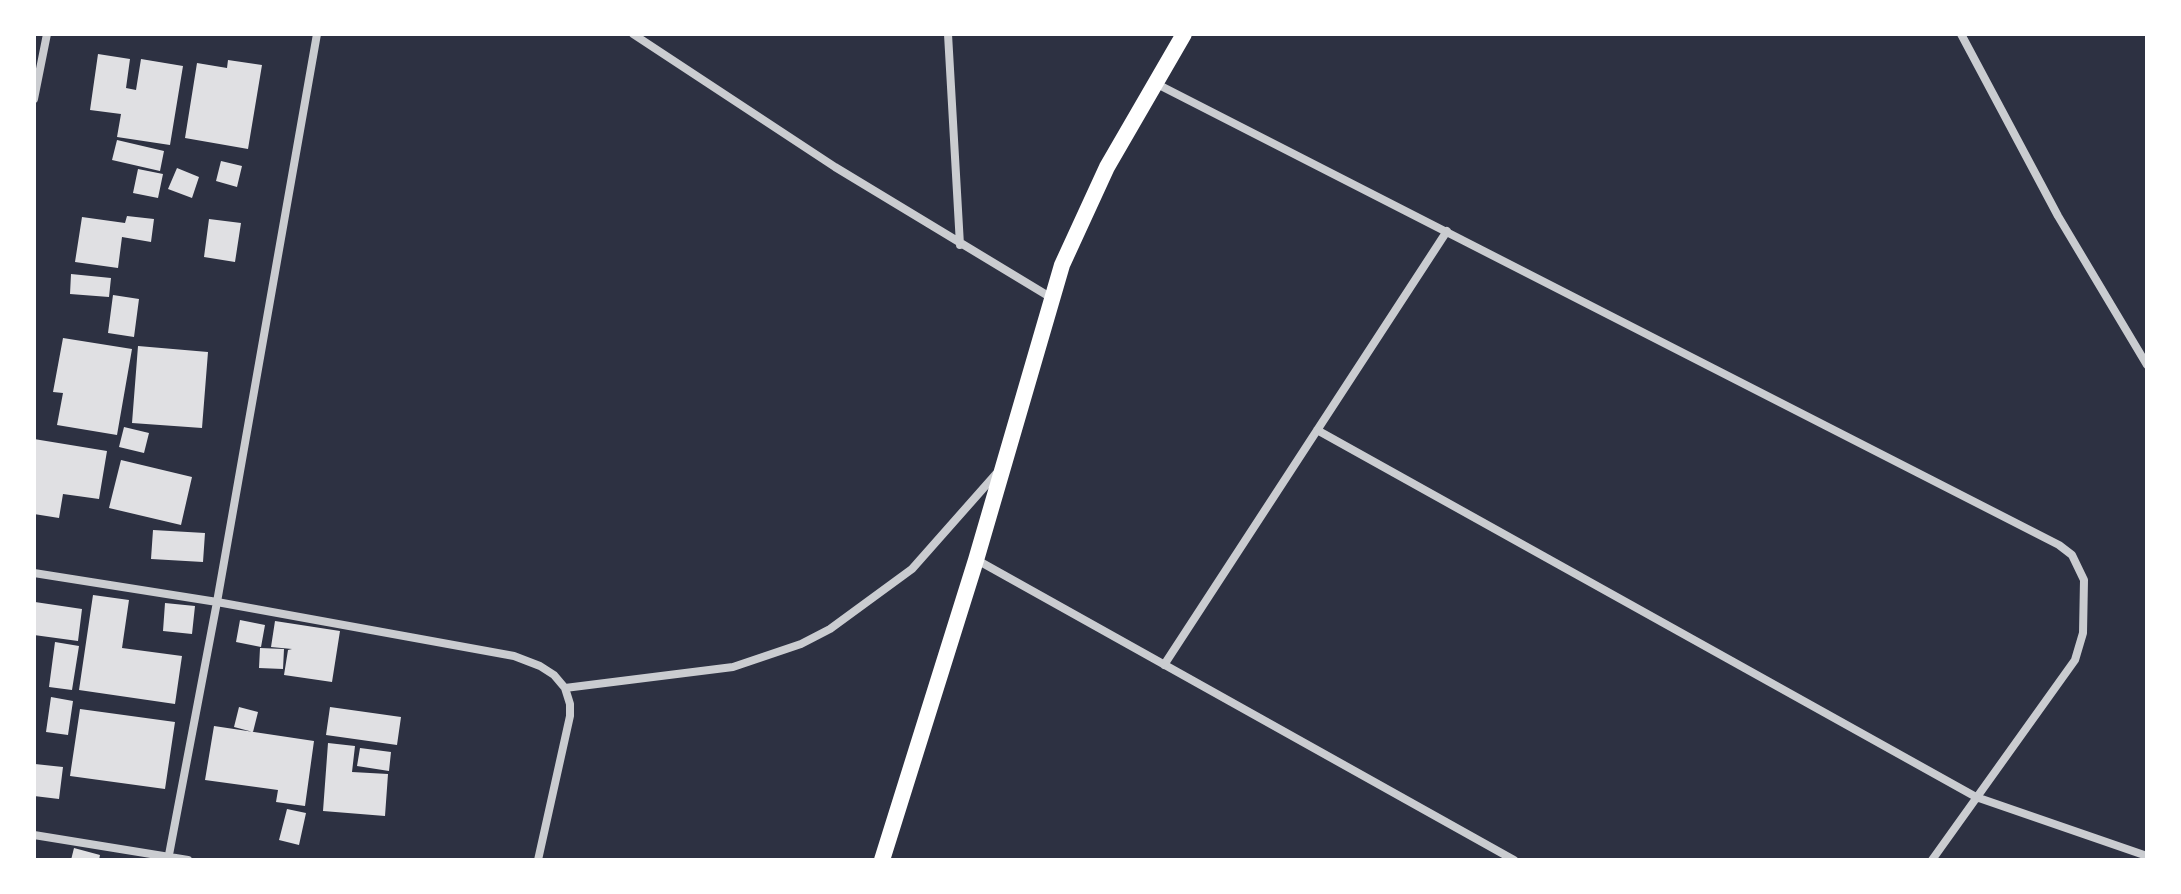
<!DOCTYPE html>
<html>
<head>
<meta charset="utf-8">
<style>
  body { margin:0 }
  #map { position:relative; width:2181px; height:894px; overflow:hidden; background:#2d3142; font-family:"Titillium Web",sans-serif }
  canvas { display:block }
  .frame { position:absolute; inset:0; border:36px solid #fff; pointer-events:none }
</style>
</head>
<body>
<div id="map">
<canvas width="2181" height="894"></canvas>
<div class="frame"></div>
</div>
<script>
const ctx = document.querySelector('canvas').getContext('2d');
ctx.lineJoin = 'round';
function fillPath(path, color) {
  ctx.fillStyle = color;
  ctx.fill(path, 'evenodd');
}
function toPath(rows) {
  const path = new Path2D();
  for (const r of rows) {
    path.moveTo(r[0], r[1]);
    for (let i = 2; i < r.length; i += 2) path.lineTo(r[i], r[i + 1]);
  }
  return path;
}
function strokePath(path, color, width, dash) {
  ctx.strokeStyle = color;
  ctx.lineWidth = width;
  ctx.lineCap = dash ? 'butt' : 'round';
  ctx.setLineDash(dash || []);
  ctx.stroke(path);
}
const building = toPath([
  [98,54,130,59,126,88,136,90,141,59,183,66,170,145,117,137,121,114,90,110],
  [228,60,262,65,248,149,185,138,197,63,227,68],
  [117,140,164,151,160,171,112,160],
  [221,161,242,166,237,187,216,181],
  [177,168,199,177,192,198,168,189],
  [138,169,163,174,158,198,133,193],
  [127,216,154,219,151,242,122,237,118,268,75,262,82,217,125,223],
  [209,219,241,223,235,262,204,257],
  [71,274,111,278,109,297,70,294],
  [113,295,139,299,134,337,108,333],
  [63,338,132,349,117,435,57,425,63,393,53,392],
  [138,346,208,352,202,428,132,423],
  [124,427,149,433,144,453,119,447],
  [34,439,107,451,99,499,63,494,59,518,34,514],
  [121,460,192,477,181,525,109,508],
  [153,530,205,533,203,562,151,559],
  [93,595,129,600,122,648,182,656,175,704,79,690],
  [35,602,82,609,78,641,34,635],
  [165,603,195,606,192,634,163,631],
  [240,620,265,625,261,647,236,642],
  [275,621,340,631,332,682,284,675,288,650,292,649,271,647],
  [55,642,79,646,72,690,49,687],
  [260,648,284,649,283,669,259,668],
  [51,697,73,701,68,735,46,732],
  [239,707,258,712,253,732,234,727],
  [330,707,401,717,397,745,326,735],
  [80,709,175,722,165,789,70,776],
  [214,726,314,741,305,806,276,802,278,790,205,780],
  [328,743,355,746,352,772,388,774,385,816,323,811],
  [360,748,391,752,389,771,357,766],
  [35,764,63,767,59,799,34,796],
  [287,809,306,813,299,845,279,840],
  [74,848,100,855,99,860,71,860]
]);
const minor = toPath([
  [633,34,835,167,1050,297],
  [948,34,960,245],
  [1961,34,2058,216,2147,365],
  [1155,83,2059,545,2072,555,2084,580,2083,633,2075,660,1932,860],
  [34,99,47,34],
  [1317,430,1976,797,2147,856],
  [977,560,1514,860],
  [34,573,217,602,514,656,540,666,554,675,565,688,570,704,570,716,538,860],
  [1164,665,1447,231],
  [565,688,733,667,801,644,830,629,912,569,996,474],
  [34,835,188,860],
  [168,860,217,602,317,34]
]);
const secondary = toPath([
  [882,860,976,560,1062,265,1107,167,1184,34]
]);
fillPath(building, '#e0e0e3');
strokePath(minor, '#caccd0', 8);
strokePath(secondary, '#fff', 16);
</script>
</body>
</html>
